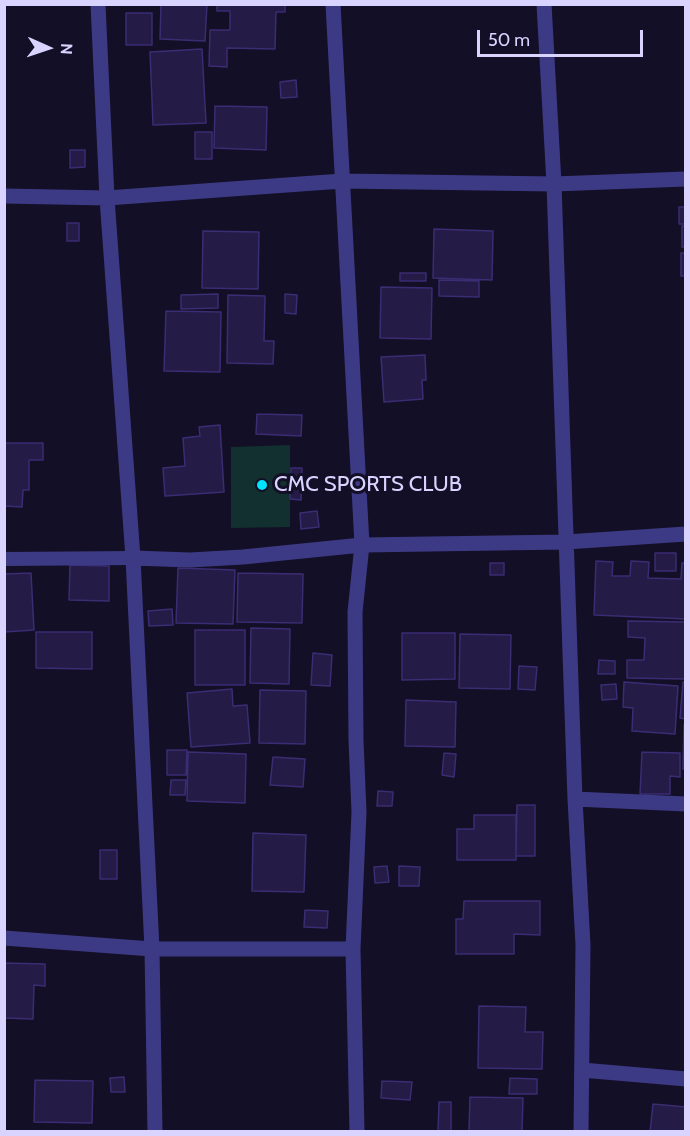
<!DOCTYPE html>
<html>
<head>
<meta charset="utf-8">
<style>
  body { margin:0 }
  #map { position:relative; width:690px; height:1136px; overflow:hidden; background:#130f26; font-family:Cabin,sans-serif }
  canvas { display:block }
  .frame { position:absolute; inset:0; border:6px solid #d9d4ff; pointer-events:none }
  .north { position:absolute; left:18px; top:18px; width:60px; height:60px; -webkit-text-stroke:4px #130f26; paint-order:stroke; rotate:93deg; font-size:16px; font-weight:700; line-height:24px; text-align:center; color:#d9d4ff }
  .north::after { content:''; display:block; margin:auto; width:21px; height:27px; background:#d9d4ff; clip-path:polygon(50% 0,100% 100%,50% 72%,0 100%) }
  .scale { position:absolute; left:477px; top:30px; width:166px; height:27px; box-sizing:border-box; border:3px solid #d9d4ff; border-top:0; padding-left:8px; font-size:18px; line-height:21px; white-space:nowrap; color:#d9d4ff; -webkit-text-stroke:4px #130f26; paint-order:stroke }
</style>
</head>
<body>
<div id="map">
<canvas width="690" height="1136"></canvas>
<div class="frame"></div>
<div class="north">N</div>
<div class="scale">50 m</div>
</div>
<script>
const ctx = document.querySelector('canvas').getContext('2d');
ctx.lineJoin = 'round';
function fillPath(path, color) {
  ctx.fillStyle = color;
  ctx.fill(path, 'evenodd');
}
function toPath(rows) {
  const path = new Path2D();
  for (const r of rows) {
    path.moveTo(r[0], r[1]);
    for (let i = 2; i < r.length; i += 2) path.lineTo(r[i], r[i + 1]);
  }
  return path;
}
function strokePath(path, color, width, dash) {
  ctx.strokeStyle = color;
  ctx.lineWidth = width;
  ctx.lineCap = dash ? 'butt' : 'round';
  ctx.setLineDash(dash || []);
  ctx.stroke(path);
}
function label(font, color, halo, rows, align = 'center') {
  ctx.font = font + ' Cabin,sans-serif';
  ctx.lineWidth = 6;
  ctx.setLineDash([]);
  ctx.textBaseline = 'middle';
  ctx.strokeStyle = halo;
  ctx.fillStyle = color;
  for (const [text, x, y, turn = 0] of rows) {
    ctx.save();
    ctx.translate(x, y);
    ctx.rotate((+turn || 0) * Math.PI / 180);
    ctx.textAlign = isNaN(turn) ? turn : align;
    if (halo) ctx.strokeText(text, 0, 0);
    ctx.fillText(text, 0, 0);
    ctx.restore();
  }
}
const green = toPath([
  [290,445,290,527,231,528,231,447]
]);
const building = toPath([
  [161,4,207,4,205,41,160,39,161,4],
  [217,4,285,4,285,12,276,12,275,49,227,48,227,67,209,66,210,30,230,30,230,11,217,11,217,4],
  [126,13,152,13,152,45,126,45,126,13],
  [202,49,206,123,153,125,150,52,202,49],
  [296,80,297,97,281,98,280,82,296,80],
  [215,106,267,107,266,150,214,148,215,106],
  [195,132,212,132,212,159,195,159,195,132],
  [70,150,85,150,85,167,70,168,70,150],
  [679,207,686,207,686,224,679,224,679,207],
  [67,223,79,223,79,241,67,241,67,223],
  [682,226,686,226,686,247,682,247,682,226],
  [434,229,493,231,492,280,433,278,434,229],
  [203,231,259,232,258,289,202,288,203,231],
  [681,253,686,253,686,276,681,276,681,253],
  [400,273,426,273,426,281,400,281,400,273],
  [439,280,479,281,479,297,439,296,439,280],
  [381,287,432,288,431,339,380,338,381,287],
  [218,294,218,308,181,309,181,295,218,294],
  [285,294,297,295,296,314,285,313,285,294],
  [228,295,265,296,264,341,274,341,273,364,227,363,228,295],
  [166,311,221,312,220,372,164,371,166,311],
  [425,355,426,380,422,380,423,399,384,402,381,357,425,355],
  [257,414,302,415,301,436,256,434,257,414],
  [220,425,224,492,165,496,163,468,185,466,183,438,200,436,199,427,220,425],
  [4,443,43,443,43,460,29,460,29,490,23,490,22,507,4,506,4,443],
  [291,468,302,468,301,500,290,499,291,468],
  [317,511,319,527,301,529,300,513,317,511],
  [655,553,676,553,676,571,655,571,655,553],
  [596,561,613,562,612,576,630,576,631,561,649,562,648,578,681,579,682,563,686,563,686,619,594,615,596,561],
  [490,563,504,563,504,575,490,575,490,563],
  [70,565,109,566,109,601,69,600,70,565],
  [178,568,235,570,233,624,176,623,178,568],
  [31,573,34,630,4,632,4,574,31,573],
  [238,573,303,574,302,623,237,622,238,573],
  [172,609,173,625,149,626,148,611,172,609],
  [628,621,686,622,686,679,627,678,627,660,644,660,645,638,628,637,628,621],
  [251,628,290,629,289,684,250,683,251,628],
  [195,630,245,630,245,685,195,685,195,630],
  [36,632,92,632,92,669,36,668,36,632],
  [402,633,455,633,455,679,402,680,402,633],
  [460,634,511,635,510,689,459,688,460,634],
  [313,653,332,655,330,686,311,685,313,653],
  [599,660,615,661,615,674,598,674,599,660],
  [519,666,537,667,535,690,518,689,519,666],
  [624,682,678,686,675,734,632,731,633,708,623,707,624,682],
  [683,682,686,682,686,719,680,718,683,682],
  [616,684,617,699,602,700,601,685,616,684],
  [232,689,233,706,247,705,250,743,191,747,187,693,232,689],
  [260,690,306,691,305,744,259,743,260,690],
  [406,700,456,702,455,747,405,746,406,700],
  [684,724,686,724,686,769,683,769,684,724],
  [167,750,187,750,186,775,167,775,167,750],
  [188,752,246,754,245,803,187,801,188,752],
  [642,752,680,753,680,777,670,776,670,794,640,794,642,752],
  [444,753,456,754,454,777,442,775,444,753],
  [273,757,305,759,303,787,270,785,273,757],
  [171,780,186,780,185,795,170,795,171,780],
  [378,791,393,792,392,806,377,806,378,791],
  [517,805,535,805,535,856,516,856,517,805],
  [474,815,516,815,516,860,457,860,457,829,474,829,474,815],
  [253,833,306,835,304,892,252,891,253,833],
  [100,850,117,850,117,879,100,879,100,850],
  [387,866,389,882,375,883,374,867,387,866],
  [399,866,420,867,419,886,399,886,399,866],
  [464,901,540,901,540,935,514,934,514,954,456,954,456,919,463,919,464,901],
  [305,910,328,911,327,928,304,927,305,910],
  [4,963,45,964,45,986,34,985,33,1019,4,1018,4,963],
  [479,1006,526,1007,525,1032,543,1032,542,1069,478,1068,479,1006],
  [124,1077,125,1092,111,1092,110,1078,124,1077],
  [510,1078,537,1079,537,1094,509,1094,510,1078],
  [35,1080,93,1081,92,1123,34,1122,35,1080],
  [382,1081,412,1082,410,1100,381,1098,382,1081],
  [470,1097,523,1098,522,1132,469,1132,470,1097],
  [439,1102,451,1102,451,1132,438,1132,439,1102],
  [653,1104,686,1107,686,1132,650,1132,653,1104]
]);
const service = toPath([
  [4,559,133,558]
]);
const minor = toPath([
  [98,4,107,198,133,558,152,949,155,1132],
  [333,4,362,545,355,612,356,740,359,812,353,949,357,1132],
  [544,4,554,184,575,799,583,945,581,1132],
  [4,196,107,198,342,181,554,184,686,179],
  [133,558,190,560,243,557,362,545,566,542,686,534],
  [575,799,686,804],
  [4,938,152,949,353,949],
  [582,1070,686,1079]
]);
const markers = [
  [262,485,6,"#00e5ff"]
];
const poiNames = [
  ["CMC SPORTS CLUB",274,485]
];
fillPath(green, '#12302f');
fillPath(building, '#241b47');
strokePath(building, '#3b2d73', 1.5);
strokePath(service, '#3d3a85', 14);
strokePath(minor, '#3d3a85', 15);
for (const [x, y, r, color] of markers) {
  const dot = new Path2D();
  dot.arc(x, y, r, 0, 2 * Math.PI);
  ctx.fillStyle = color;
  ctx.fill(dot);
  strokePath(dot, '#130f26', 2);
}
label('22px', '#d9d4ff', '#130f26', poiNames, 'left');
</script>
</body>
</html>
